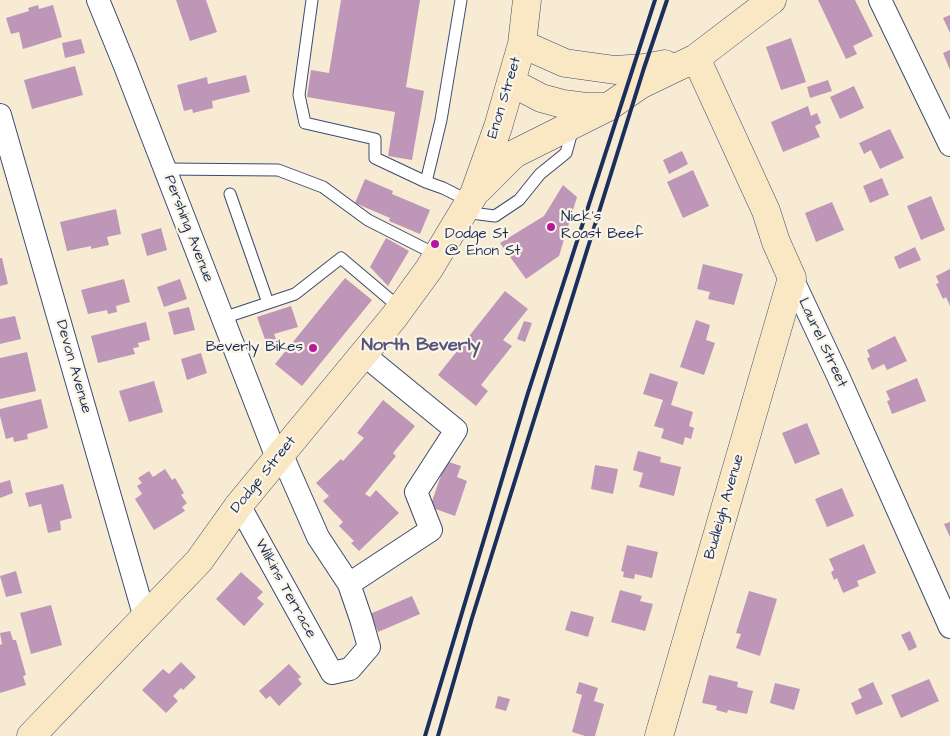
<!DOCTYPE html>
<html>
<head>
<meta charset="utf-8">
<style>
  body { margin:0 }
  canvas { display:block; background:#f7ebd3 }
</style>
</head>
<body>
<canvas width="950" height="736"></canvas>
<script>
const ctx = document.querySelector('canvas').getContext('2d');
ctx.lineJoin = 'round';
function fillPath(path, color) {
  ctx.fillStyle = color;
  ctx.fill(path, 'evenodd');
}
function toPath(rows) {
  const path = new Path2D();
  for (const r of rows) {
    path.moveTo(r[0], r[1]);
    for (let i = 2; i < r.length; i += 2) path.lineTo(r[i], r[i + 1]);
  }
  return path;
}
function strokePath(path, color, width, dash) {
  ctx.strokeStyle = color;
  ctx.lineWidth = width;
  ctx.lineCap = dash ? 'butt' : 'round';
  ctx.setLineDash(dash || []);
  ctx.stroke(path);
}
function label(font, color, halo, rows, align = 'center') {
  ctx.font = font + ' "Architects Daughter",sans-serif';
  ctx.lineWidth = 4.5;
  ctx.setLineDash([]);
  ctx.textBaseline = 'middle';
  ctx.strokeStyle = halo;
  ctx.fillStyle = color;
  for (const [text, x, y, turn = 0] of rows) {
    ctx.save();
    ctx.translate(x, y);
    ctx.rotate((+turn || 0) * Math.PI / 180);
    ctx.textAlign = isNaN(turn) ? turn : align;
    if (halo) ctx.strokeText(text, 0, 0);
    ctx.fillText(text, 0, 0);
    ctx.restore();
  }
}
const building = toPath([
  [176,0,206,0,217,32,190,41],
  [341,0,420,0,406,87,424,91,412,160,388,156,395,112,307,97,311,70,329,73],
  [818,0,855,0,873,36,853,46,857,54,846,59],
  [38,5,39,9,53,5,62,37,23,49,19,32,11,34,6,18,29,11,28,8],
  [950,15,950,33,943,18],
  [791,38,806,82,781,90,766,47],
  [81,39,85,53,65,58,62,43],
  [950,50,950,70,943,53],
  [75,66,83,95,32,109,24,80],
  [246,75,250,92,212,101,213,108,193,113,192,109,184,111,177,85,207,77,208,84],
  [828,80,832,91,810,98,807,87],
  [854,86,864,108,840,119,830,97],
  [808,106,811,116,817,113,821,123,815,126,820,137,783,152,771,122],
  [890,129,904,158,880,169,871,150,864,154,859,143],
  [682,151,688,164,669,174,663,160],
  [693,170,709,206,683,218,667,182],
  [882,178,889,195,870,203,863,186],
  [365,179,393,191,392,194,430,210,420,234,389,221,390,218,355,203],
  [563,185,577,197,559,256,526,279,500,243,544,216],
  [931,196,945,230,921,240,907,206],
  [832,202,844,230,816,242,805,213],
  [116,209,121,234,107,237,109,245,91,249,91,246,67,251,60,222],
  [161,228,167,250,147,256,141,234],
  [386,238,409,251,388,286,370,267],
  [915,247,921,260,899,269,894,257],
  [0,258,2,258,8,284,0,286],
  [703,264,743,274,734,305,708,299,710,292,697,289],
  [950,269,950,306,946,297,943,299,936,284,939,283,936,276],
  [345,278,372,300,302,386,275,364],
  [124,279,130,302,116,306,117,312,108,314,107,310,88,314,81,290],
  [180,279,187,299,164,307,157,287],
  [505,291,528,309,503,340,512,346,481,385,488,391,476,406,438,375],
  [291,306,298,327,274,334,276,339,266,342,257,317],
  [189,307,195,330,174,335,168,312],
  [15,316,21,339,0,344,0,319],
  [696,320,710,325,706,340,715,343,704,375,680,367],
  [524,321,532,323,525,342,517,339],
  [146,322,150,340,138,343,139,347,133,348,135,354,98,363,91,336],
  [895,336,907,361,887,370,884,364,872,370,867,358,870,357,867,350],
  [27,352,36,391,0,399,0,358],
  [201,353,207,373,187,380,181,359],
  [650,373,678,382,671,405,693,412,689,426,694,428,691,439,685,437,683,445,661,438,664,429,654,426,663,400,643,394],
  [917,378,926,401,892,414,887,401,890,400,886,391],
  [154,381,163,412,129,422,119,391],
  [41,399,48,428,27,434,28,439,14,442,13,437,6,439,0,416,0,409],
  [383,400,415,426,393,453,396,456,365,494,370,497,376,490,399,513,359,551,351,543,354,541,339,526,343,522,323,501,329,496,316,483,341,459,343,461,364,438,357,433],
  [807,423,820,454,795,464,782,433],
  [638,451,661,457,660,462,681,467,674,496,639,487,643,473,633,470],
  [446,461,461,466,457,477,467,481,455,516,430,507],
  [595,465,618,469,613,494,591,489],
  [165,469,172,480,175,478,184,493,181,495,187,503,182,507,185,511,154,530,135,499,142,494,137,486,142,483,138,478,149,471,153,477],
  [10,480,13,493,0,498,0,483],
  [63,484,72,518,60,521,61,530,48,533,41,504,29,507,25,493],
  [842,488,854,516,827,527,815,499],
  [950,522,950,537,944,524],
  [864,544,876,573,857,581,859,586,843,593,837,578,834,580,831,572,834,570,829,559],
  [627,545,658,552,652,578,635,574,634,579,623,577,624,572,621,571],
  [16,571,22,593,6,597,0,576],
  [241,572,263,592,257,598,264,604,244,626,216,599],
  [620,590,642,596,640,601,653,604,645,631,611,622],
  [749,591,777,599,760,656,736,648,741,634,736,633],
  [412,596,420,614,378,632,370,614],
  [51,605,62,645,31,654,20,613],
  [571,611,594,617,588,637,565,630],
  [10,631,13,640,16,640,26,675,23,676,26,685,0,693,0,645,2,644,0,633],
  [910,631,917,647,909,651,901,635],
  [181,662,196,677,183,690,181,688,173,696,178,701,166,713,142,690,163,669,169,674],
  [289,664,301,677,298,679,302,684,279,706,270,696,266,699,259,691],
  [709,675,738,682,737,687,753,691,747,714,728,710,727,713,716,710,717,706,702,703],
  [929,679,939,701,901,718,891,695],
  [579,682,598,688,594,701,604,704,595,736,585,736,572,732,582,695,576,693],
  [873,682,883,704,856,715,851,703,862,698,858,689],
  [775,683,800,689,794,710,770,703],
  [498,696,510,699,506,711,495,708]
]);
const lane = toPath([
  [312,0,299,95,305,123,375,139,375,158,426,182,443,188,469,201],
  [165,169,278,170,323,187,368,220,437,255],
  [426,182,441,120,461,0],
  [230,194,268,303],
  [463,212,495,216,519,200,540,174,566,153,573,128],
  [223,318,295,294,341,258,400,308]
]);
const street = toPath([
  [98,0,125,66,277,458],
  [880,0,950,145],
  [0,115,145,618],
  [792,278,838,376,950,627],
  [239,505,332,673,350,669,369,647,361,619,349,584,318,537,281,453],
  [349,584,431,530,416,492,456,430,363,354]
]);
const secondary = toPath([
  [522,44,565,63,615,70,644,68,665,64],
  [511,82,541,98,563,104,586,107,607,107],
  [479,189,514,154,608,107,640,85,696,58,772,0],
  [31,736,199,561,239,505,394,317,429,269,474,194,498,127,522,44,527,0],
  [659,736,792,278,776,242,766,211,696,58]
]);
const rail = toPath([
  [425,736,527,396,655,0],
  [438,736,472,618,644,68,667,0]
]);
const markers = [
  [551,227,5,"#b5179e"],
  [435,244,5,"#b5179e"],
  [313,348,5,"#b5179e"]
];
const streetNames = [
  ["Enon Street",505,98,-73],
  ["Pershing Avenue",188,229,69],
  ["Laurel Street",822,343,65],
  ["Devon Avenue",73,367,74],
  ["Dodge Street",264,475,-51],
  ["Budleigh Avenue",725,507,-74],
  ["Wilkins Terrace",285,589,61]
];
const poiNames = [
  ["Nick's",561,218],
  ["Roast Beef",561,235],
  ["Dodge St",445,235],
  ["@ Enon St",445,252],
  ["Beverly Bikes",303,348,"right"]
];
const quarterNames = [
  ["North Beverly",421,346]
];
fillPath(building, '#be97b8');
strokePath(lane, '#3c4b70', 13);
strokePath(street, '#3c4b70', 24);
strokePath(secondary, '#3c4b70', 29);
strokePath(lane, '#fff', 11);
strokePath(street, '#fff', 22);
strokePath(secondary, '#fae7c3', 28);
strokePath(rail, '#1b2f5e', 4);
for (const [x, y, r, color] of markers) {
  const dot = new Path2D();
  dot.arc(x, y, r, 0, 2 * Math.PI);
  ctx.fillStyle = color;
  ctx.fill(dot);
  strokePath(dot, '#fcf5e5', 2);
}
label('15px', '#1b2f5e', '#fcf5e5', streetNames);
label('15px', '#1b2f5e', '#fcf5e5', poiNames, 'left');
label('bold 18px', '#54537e', '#fcf5e5', quarterNames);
</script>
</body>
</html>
